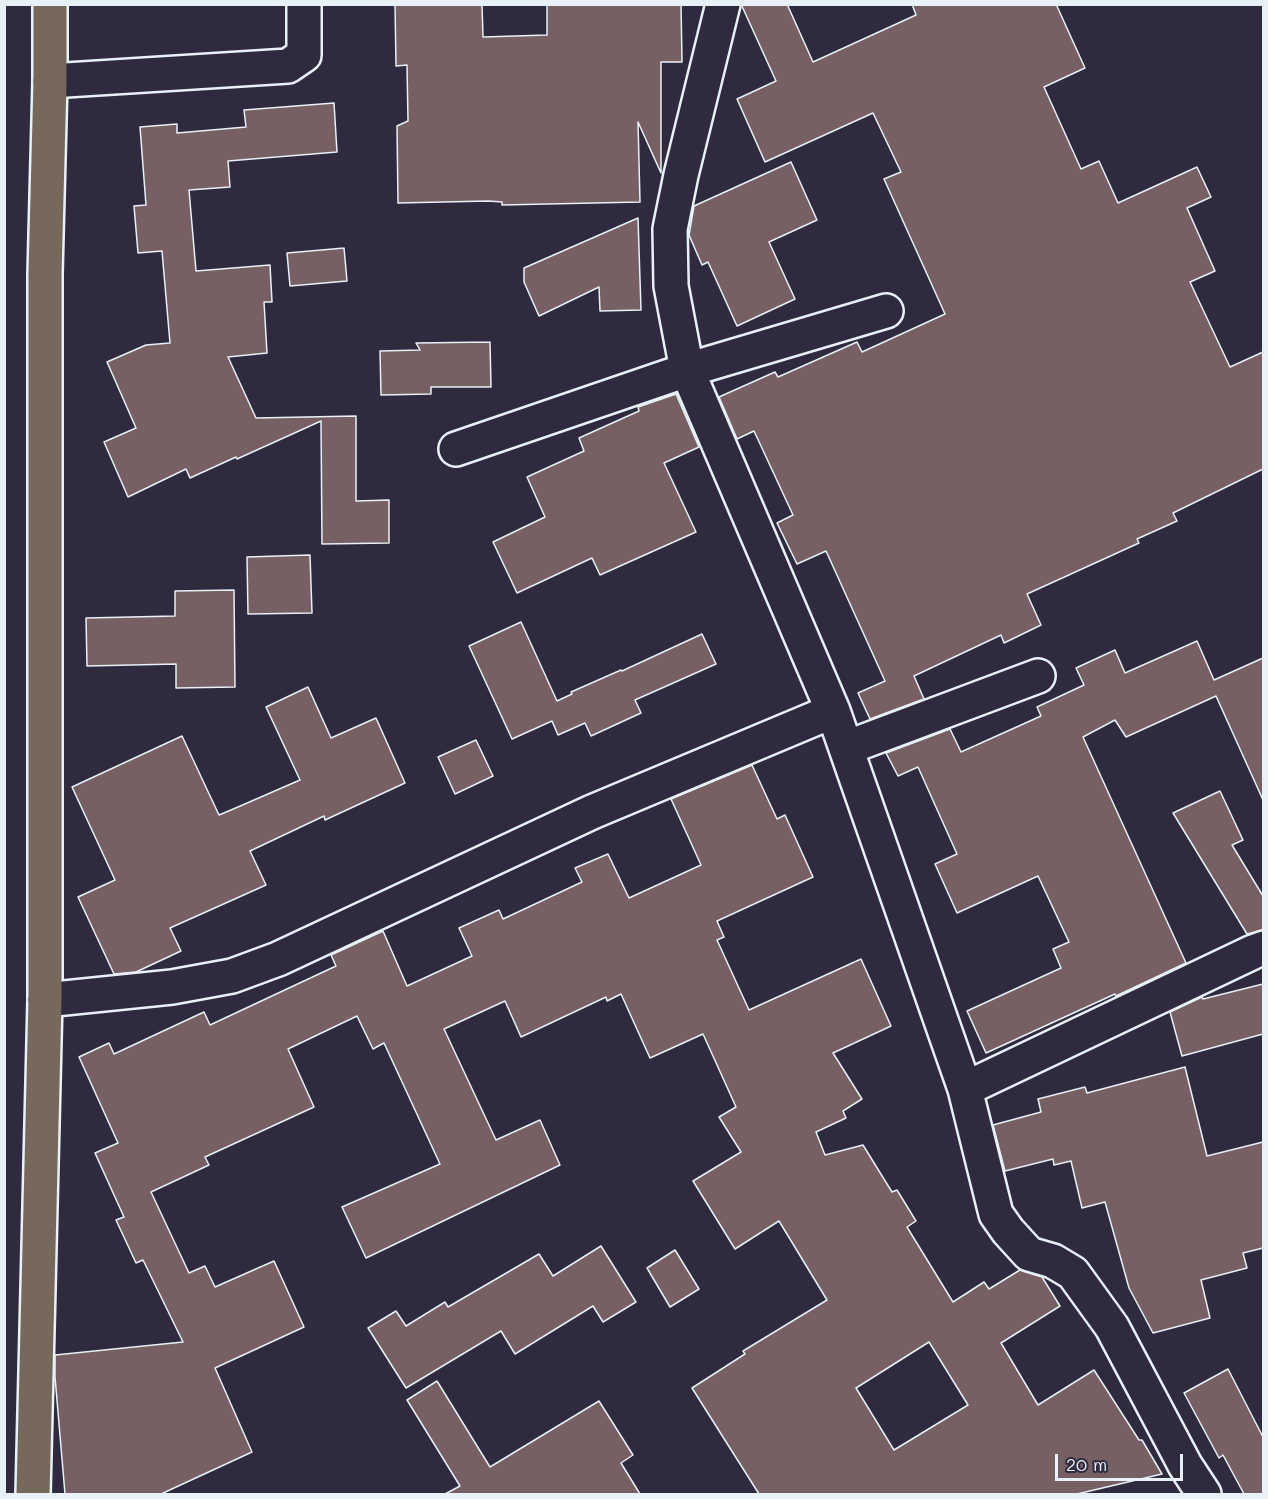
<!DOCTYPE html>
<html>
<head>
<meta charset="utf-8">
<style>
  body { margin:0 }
  #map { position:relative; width:1268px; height:1499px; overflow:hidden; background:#2f2a3d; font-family:Mali,sans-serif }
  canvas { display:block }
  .frame { position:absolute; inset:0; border:6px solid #e8f1f8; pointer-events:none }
  .scale { position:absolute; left:1055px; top:1454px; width:128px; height:27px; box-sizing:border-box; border:3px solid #e8f1f8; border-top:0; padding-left:8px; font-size:18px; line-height:21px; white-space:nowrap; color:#e8f1f8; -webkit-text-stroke:4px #2f2a3d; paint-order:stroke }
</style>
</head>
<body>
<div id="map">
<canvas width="1268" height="1499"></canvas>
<div class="frame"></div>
<div class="scale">20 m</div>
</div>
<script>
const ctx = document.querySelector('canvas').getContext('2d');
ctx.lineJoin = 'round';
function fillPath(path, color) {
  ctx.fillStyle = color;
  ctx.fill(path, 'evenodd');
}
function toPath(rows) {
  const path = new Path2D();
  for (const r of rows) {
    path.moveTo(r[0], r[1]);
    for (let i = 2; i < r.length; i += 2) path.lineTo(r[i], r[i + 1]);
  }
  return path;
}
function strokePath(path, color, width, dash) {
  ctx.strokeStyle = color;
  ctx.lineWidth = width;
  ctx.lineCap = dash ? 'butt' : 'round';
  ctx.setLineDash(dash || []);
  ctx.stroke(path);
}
const building = toPath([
  [395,4,482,4,483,37,547,35,547,4,681,4,682,62,661,62,661,173,638,122,640,202,502,205,502,202,488,201,398,203,397,126,408,121,407,65,396,66,395,4],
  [741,4,787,4,813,62,916,15,912,4,1056,4,1085,68,1044,87,1081,169,1099,161,1118,203,1197,167,1211,197,1187,208,1215,271,1190,282,1230,367,1263,352,1263,469,1173,513,1177,521,1137,539,1139,543,1027,594,1041,625,1004,643,1001,635,914,676,924,699,870,719,858,693,885,681,826,551,797,564,777,523,793,515,754,431,737,439,719,397,775,372,778,377,857,342,862,352,945,314,884,179,901,172,873,113,765,162,737,99,776,81,741,4],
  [334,103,337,152,228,161,230,187,189,190,196,271,270,265,272,302,264,302,267,353,228,357,256,418,356,416,356,501,389,500,389,543,322,544,321,421,237,459,236,457,190,478,186,469,128,497,104,442,136,428,107,362,146,345,170,343,162,251,138,253,134,206,146,205,140,127,177,124,177,133,246,127,244,110,334,103],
  [791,162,817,220,769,242,795,299,737,326,708,262,702,265,689,235,694,206,791,162],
  [638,218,641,310,600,311,599,287,539,316,524,282,524,268,638,218],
  [344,248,347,281,290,286,287,253,344,248],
  [490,342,491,387,431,387,431,394,381,395,380,351,420,350,416,343,490,342],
  [676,394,699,447,664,463,696,532,600,575,592,558,517,593,493,542,545,517,527,477,584,451,579,438,639,411,638,407,676,394],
  [310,555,312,613,248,614,247,557,310,555],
  [234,590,235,687,176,688,176,664,87,666,86,618,175,616,175,591,234,590],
  [521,622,557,701,572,694,571,692,621,670,622,671,702,634,716,664,635,700,641,713,591,736,585,723,558,735,552,721,512,739,469,646,521,622],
  [1197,641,1214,680,1263,658,1263,800,1216,696,1126,737,1115,720,1083,737,1186,963,1116,996,1115,994,986,1053,967,1011,1061,968,1053,949,1069,942,1038,876,957,913,935,864,957,854,918,767,898,776,886,753,950,729,961,752,1041,716,1037,707,1084,685,1076,668,1115,650,1125,673,1197,641],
  [308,687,331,738,376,718,405,783,325,820,324,816,250,851,266,885,170,928,181,951,136,972,114,974,78,897,115,880,72,787,182,736,219,815,231,810,300,780,266,707,308,687],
  [476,740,493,776,455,794,438,757,476,740],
  [752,765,777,819,785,815,813,877,717,921,724,937,717,940,749,1010,861,959,891,1026,833,1053,862,1099,843,1111,846,1118,816,1132,825,1155,863,1145,892,1192,897,1190,916,1221,907,1227,953,1302,984,1282,989,1289,1020,1270,1042,1277,1060,1306,1001,1343,1038,1405,1094,1370,1139,1440,1142,1440,1162,1474,1077,1494,759,1494,692,1388,745,1354,743,1351,827,1300,779,1221,735,1249,693,1181,741,1152,719,1117,736,1107,703,1034,650,1058,621,994,607,1001,606,997,521,1037,505,1001,444,1029,496,1140,540,1120,560,1165,366,1258,342,1207,440,1164,384,1043,373,1049,357,1016,288,1049,314,1107,205,1157,209,1165,151,1192,189,1273,205,1266,215,1287,274,1261,304,1327,215,1368,252,1452,161,1494,65,1494,55,1377,55,1355,183,1342,143,1260,136,1263,116,1220,124,1217,95,1153,118,1143,79,1057,109,1043,114,1054,204,1012,210,1025,336,966,331,955,383,931,407,986,472,956,459,928,499,910,503,919,582,882,575,868,608,854,629,898,701,865,671,799,752,765],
  [929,1342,968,1405,894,1450,856,1388,929,1342],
  [1220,791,1243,840,1232,845,1263,896,1263,930,1247,934,1173,813,1220,791],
  [1263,984,1263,1034,1182,1056,1170,1012,1202,997,1203,999,1263,984],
  [1185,1067,1207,1156,1263,1142,1263,1248,1243,1253,1247,1268,1201,1280,1210,1318,1153,1333,1129,1288,1105,1202,1082,1208,1071,1161,1054,1165,1053,1159,1005,1171,993,1125,1041,1112,1038,1099,1085,1087,1087,1093,1185,1067],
  [601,1246,636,1302,603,1322,593,1306,515,1354,501,1331,406,1388,368,1328,396,1311,406,1326,445,1302,448,1307,539,1254,553,1276,601,1246],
  [675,1250,699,1289,670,1307,647,1268,675,1250],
  [1228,1369,1263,1437,1263,1494,1244,1494,1223,1455,1219,1458,1184,1393,1228,1369],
  [437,1381,490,1467,599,1401,633,1455,621,1463,640,1494,445,1494,460,1486,407,1400,437,1381]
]);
const minor = toPath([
  [723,4,681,175,670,229,671,286,687,370,833,711,965,1089,996,1214,1008,1231,1029,1254,1053,1261,1073,1273,1112,1327,1185,1465,1204,1494],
  [50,81,288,66,304,55,304,4],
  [456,449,687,370,886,311],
  [846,748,1038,676],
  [45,1000,172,987,232,976,278,959,592,812,833,711],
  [965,1089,1253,952,1264,948]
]);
const major = toPath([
  [33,1494,45,1000,45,274,50,81,50,4]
]);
fillPath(building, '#766064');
strokePath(building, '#e8f1f8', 1.5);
strokePath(minor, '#e8f1f8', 38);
strokePath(major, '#e8f1f8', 38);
strokePath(minor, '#2f2a3d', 33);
strokePath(major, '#76695c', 33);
</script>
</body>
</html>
